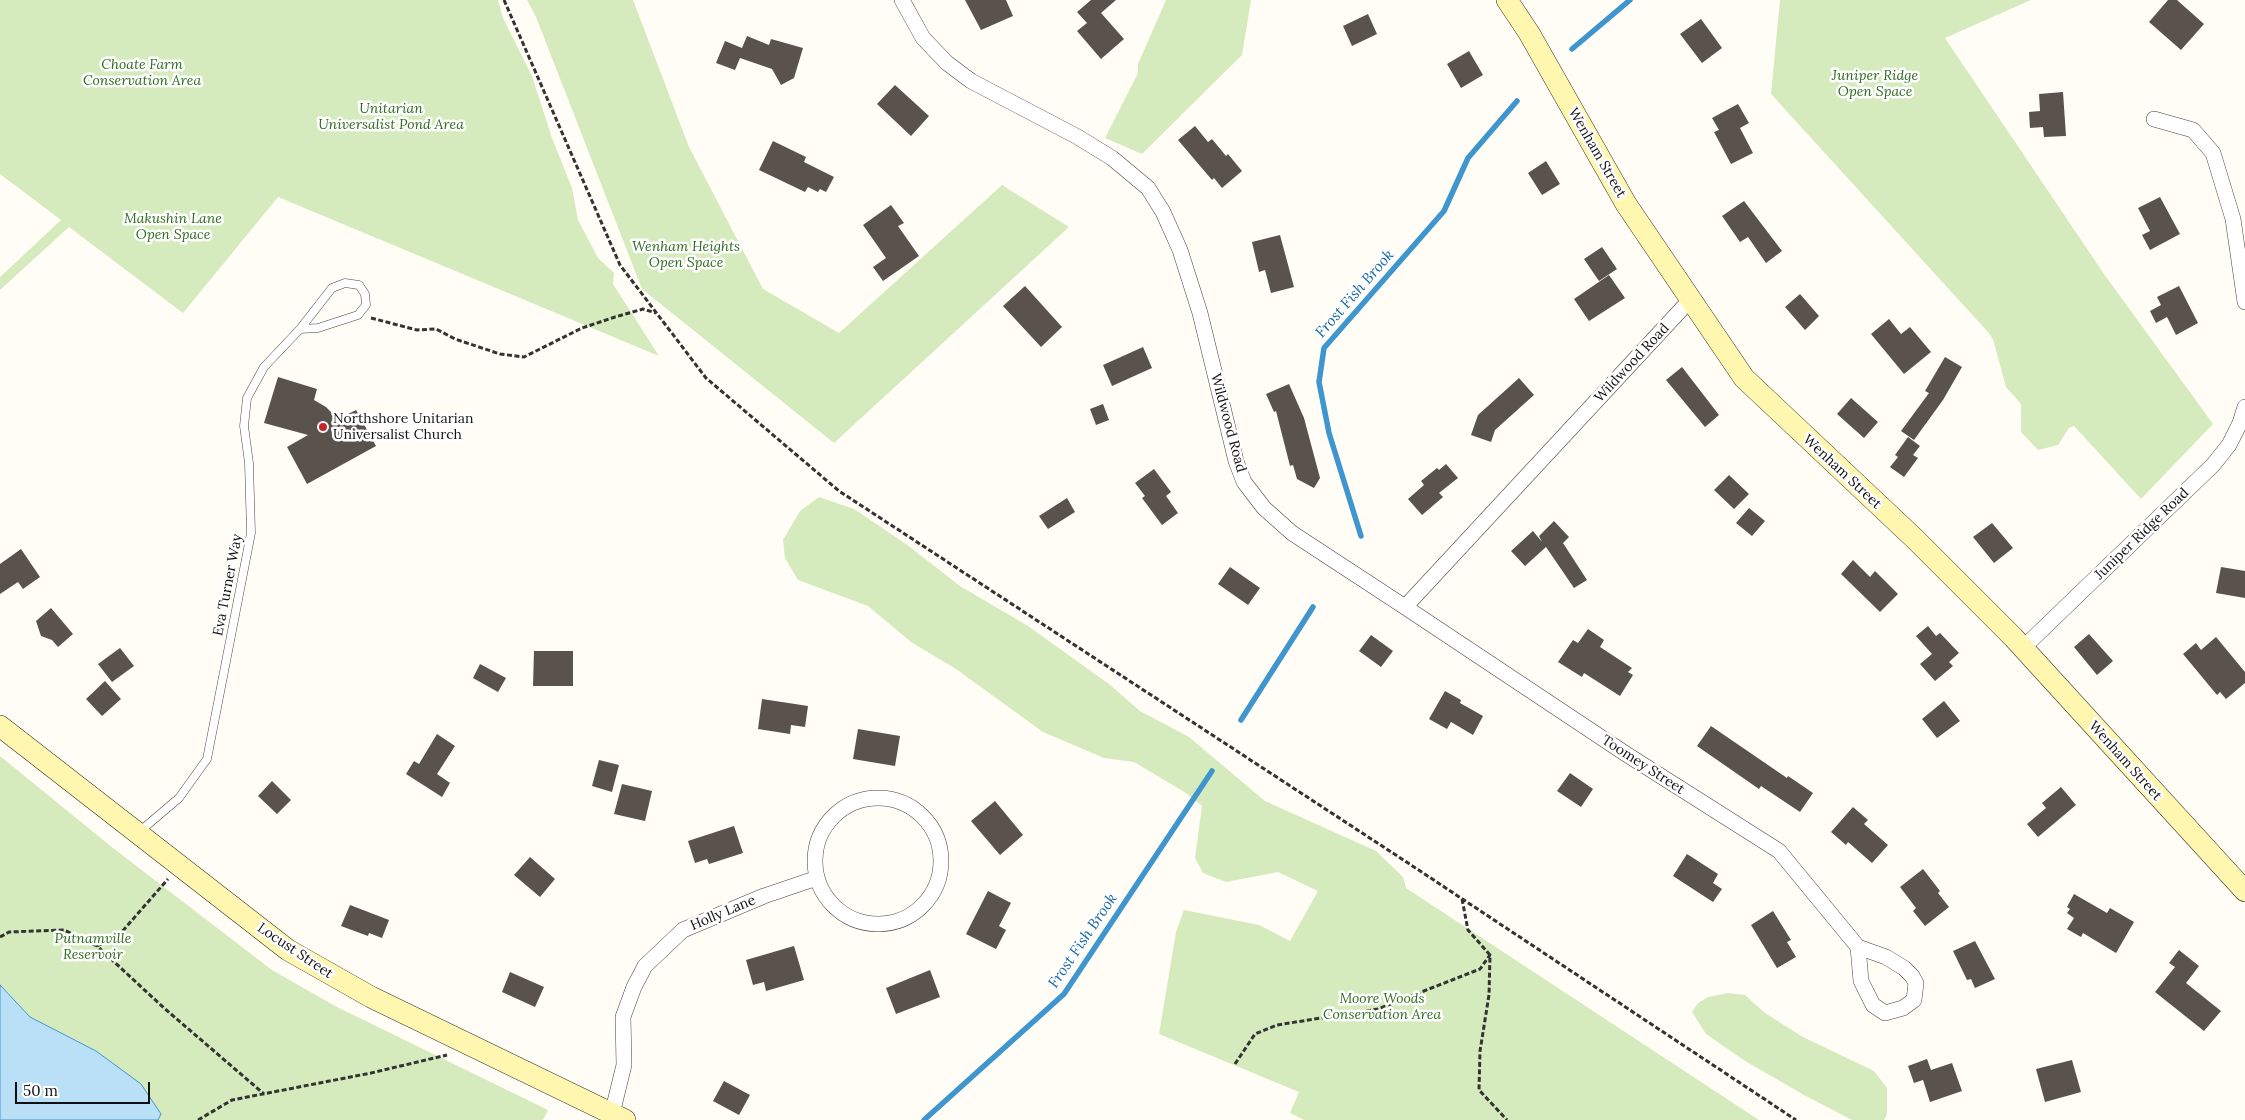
<!DOCTYPE html>
<html>
<head>
<meta charset="utf-8">
<style>
  body { margin:0 }
  #map { position:relative; width:2245px; height:1120px; overflow:hidden; background:#fffdf5; font-family:Lora,serif }
  canvas { display:block }
  .scale { position:absolute; left:15px; top:1082px; width:135px; height:22px; box-sizing:border-box; border:2px solid #111; border-top:0; padding-left:6px; font-size:15px; line-height:18px; white-space:nowrap; color:#111; -webkit-text-stroke:4px #fff; paint-order:stroke }
</style>
</head>
<body>
<div id="map">
<canvas width="2245" height="1120"></canvas>
<div class="scale">50 m</div>
</div>
<script>
const ctx = document.querySelector('canvas').getContext('2d');
ctx.lineJoin = 'round';
function fillPath(path, color) {
  ctx.fillStyle = color;
  ctx.fill(path, 'evenodd');
}
function toPath(rows) {
  const path = new Path2D();
  for (const r of rows) {
    if (r.length === 3) {
      path.moveTo(r[0] + r[2], r[1]);
      path.arc(r[0], r[1], r[2], 0, 2 * Math.PI);
      continue;
    }
    path.moveTo(r[0], r[1]);
    for (let i = 2; i < r.length; i += 2) path.lineTo(r[i], r[i + 1]);
  }
  return path;
}
function strokePath(path, color, width, dash) {
  ctx.strokeStyle = color;
  ctx.lineWidth = width;
  ctx.lineCap = dash ? 'butt' : 'round';
  ctx.setLineDash(dash || []);
  ctx.stroke(path);
}
function label(font, color, halo, rows, align = 'center') {
  ctx.font = font + ' Lora,serif';
  ctx.lineWidth = 5;
  ctx.setLineDash([]);
  ctx.textBaseline = 'middle';
  ctx.strokeStyle = halo;
  ctx.fillStyle = color;
  for (const [text, x, y, turn = 0] of rows) {
    ctx.save();
    ctx.translate(x, y);
    ctx.rotate((+turn || 0) * Math.PI / 180);
    ctx.textAlign = isNaN(turn) ? turn : align;
    if (halo) ctx.strokeText(text, 0, 0);
    ctx.fillText(text, 0, 0);
    ctx.restore();
  }
}
const green = toPath([
  [0,0,498,0,503,18,532,76,552,138,572,188,578,220,598,258,614,273,613,284,659,356,278,197,183,313,69,227,0,290,0,277,61,220,0,174],
  [527,0,633,0,689,147,763,289,839,333,1002,185,1069,227,834,443,642,289,536,17],
  [1166,0,1251,0,1242,55,1142,154,1105,138,1138,73,1138,64],
  [1780,0,2031,0,1945,38,2104,274,2213,424,2141,499,2074,426,2069,428,2058,445,2038,450,2021,432,2021,404,2006,387,1993,339,1987,331,1771,94],
  [819,497,854,509,906,544,960,586,1028,626,1109,684,1140,711,1189,737,1265,801,1376,851,1403,877,1406,888,1759,1120,1304,1120,1290,1113,1299,1092,1159,1034,1176,932,1184,910,1259,925,1290,941,1318,891,1278,872,1226,882,1203,873,1195,858,1202,806,1186,793,1134,762,1104,758,1043,732,956,669,911,642,868,606,798,580,785,558,783,540,800,511],
  [0,756,113,848,272,970,335,1006,548,1110,543,1120,158,1120,161,1114,96,1051,30,1017,0,985],
  [1728,993,1745,995,1765,1013,1803,1037,1874,1071,1887,1088,1887,1114,1884,1120,1852,1120,1804,1095,1745,1061,1706,1034,1692,1012,1698,1003,1708,997]
]);
const water = toPath([
  [0,985,30,1017,96,1051,141,1084,161,1114,158,1120,0,1120,0,985]
]);
const stream = toPath([
  [1572,49,1630,0],
  [1361,536,1329,433,1319,382,1324,348,1444,211,1468,158,1517,101],
  [1241,720,1313,607],
  [924,1120,1064,994,1212,771]
]);
const building = toPath([
  [965,0,1006,0,1013,16,981,30],
  [1091,0,1116,0,1101,13,1124,39,1101,59,1077,31,1087,23,1077,12],
  [2168,0,2177,0,2204,24,2181,50,2149,22],
  [1368,14,1377,34,1352,46,1343,26],
  [1701,19,1722,48,1702,63,1680,34],
  [747,36,769,45,771,39,803,48,794,78,781,85,772,69,740,58,735,70,716,63,725,41,742,48],
  [1469,51,1483,75,1461,88,1447,64],
  [895,85,929,116,911,136,877,104],
  [2063,92,2066,136,2044,137,2043,127,2030,128,2029,112,2040,111,2039,94],
  [1738,104,1749,123,1740,128,1753,153,1731,164,1714,132,1719,130,1712,118],
  [1195,126,1208,142,1212,139,1226,156,1228,154,1242,171,1222,188,1214,178,1212,180,1178,140],
  [773,141,806,157,804,162,834,177,826,192,820,189,818,192,808,187,805,192,759,170],
  [1546,161,1560,184,1542,195,1528,173],
  [2160,197,2180,234,2150,250,2142,235,2150,231,2138,208],
  [1744,201,1782,251,1766,263,1748,237,1740,242,1722,216],
  [891,205,904,223,898,226,919,256,883,281,873,267,886,258,863,225],
  [1280,235,1294,287,1271,293,1265,270,1259,272,1252,242],
  [1602,247,1617,269,1599,281,1584,259],
  [1609,275,1625,298,1589,321,1574,299],
  [1025,286,1062,327,1041,347,1003,306],
  [2179,286,2198,323,2176,335,2167,317,2156,323,2150,311,2161,305,2157,297],
  [1800,294,1819,316,1805,330,1785,307],
  [1889,319,1901,334,1910,327,1931,352,1904,374,1871,334],
  [1143,347,1152,368,1112,386,1103,365],
  [1945,357,1962,367,1943,400,1914,440,1901,431,1929,393,1925,391],
  [1682,367,1719,415,1705,427,1666,380],
  [278,377,317,389,314,400,326,407,338,419,356,410,376,446,307,484,287,447,308,435,264,423],
  [1519,378,1534,395,1495,430,1491,442,1471,435,1478,415],
  [1289,384,1304,418,1320,478,1314,488,1297,479,1293,465,1290,466,1276,411,1274,412,1266,394],
  [1851,398,1878,422,1864,438,1837,414],
  [1103,404,1109,420,1096,425,1090,409],
  [1908,437,1920,446,1913,455,1918,458,1904,477,1890,467,1898,457,1895,455],
  [1446,464,1458,478,1439,493,1443,497,1422,515,1408,499,1424,485,1421,481,1437,468,1439,470],
  [1154,469,1171,492,1166,496,1178,513,1162,525,1142,498,1145,496,1135,483],
  [1729,475,1749,494,1734,509,1714,490],
  [1067,498,1075,512,1048,529,1039,516],
  [1749,508,1765,521,1752,536,1736,523],
  [1554,521,1569,537,1563,543,1587,580,1574,588,1546,547,1525,566,1511,551,1533,531,1542,542,1539,536],
  [1992,523,2013,548,1994,563,1973,537],
  [21,549,40,577,23,589,18,582,0,594,0,564],
  [1853,560,1870,577,1875,571,1898,594,1880,612,1841,574],
  [1230,567,1260,588,1248,605,1218,584],
  [2221,567,2245,571,2245,598,2216,593],
  [51,608,73,634,58,647,52,640,41,636,36,621],
  [1928,626,1936,636,1940,633,1959,653,1949,662,1953,666,1935,681,1920,664,1932,654,1916,636],
  [1588,629,1604,640,1600,647,1632,668,1628,672,1633,675,1620,696,1584,673,1582,677,1558,662,1573,640,1578,643],
  [2089,634,2113,661,2097,675,2074,647],
  [1371,635,1393,651,1381,667,1359,651],
  [2216,637,2245,672,2245,683,2226,699,2220,692,2217,695,2183,654,2196,643,2201,650],
  [120,648,134,666,112,682,98,664],
  [534,651,573,651,573,686,533,686],
  [480,664,506,678,498,692,473,678],
  [105,681,121,699,102,716,86,699],
  [1445,691,1461,700,1460,703,1483,716,1473,735,1451,722,1447,729,1429,719],
  [762,699,808,706,805,727,791,725,790,734,758,729],
  [1944,701,1960,721,1937,738,1922,719],
  [1711,726,1787,778,1788,776,1813,793,1800,812,1761,786,1759,789,1697,746],
  [858,729,900,736,895,766,853,759],
  [437,734,455,746,437,774,450,783,442,797,406,774,414,761,419,764],
  [599,760,619,765,612,792,592,786],
  [1570,773,1593,789,1581,807,1557,791],
  [272,781,291,800,277,814,258,796],
  [622,784,652,791,645,821,614,814],
  [2061,787,2076,805,2038,837,2027,824,2046,808,2042,803],
  [995,801,1023,835,1000,855,971,821],
  [1853,807,1868,820,1864,824,1888,845,1872,863,1848,842,1846,845,1831,832],
  [734,826,743,853,709,864,707,859,695,863,688,841],
  [1687,854,1718,874,1713,883,1722,889,1713,902,1673,876],
  [530,857,555,879,540,897,514,875],
  [1923,869,1940,891,1938,893,1949,907,1925,926,1913,911,1916,908,1900,887],
  [988,891,1011,903,999,926,1006,930,996,949,966,934],
  [2074,894,2107,913,2110,908,2134,922,2116,953,2083,933,2081,937,2067,929,2074,918,2067,913,2070,909,2067,907],
  [350,905,389,920,382,938,369,933,368,936,341,926],
  [1773,911,1791,940,1787,942,1796,957,1777,968,1751,925],
  [1975,941,1995,979,1975,988,1971,979,1967,980,1953,951],
  [794,946,804,980,766,991,764,982,753,985,746,960],
  [2179,950,2199,966,2186,983,2221,1011,2204,1031,2155,992,2175,967,2169,963],
  [930,970,940,997,896,1014,886,988],
  [510,972,544,987,535,1007,502,992],
  [1927,1059,1931,1070,1952,1063,1962,1091,1930,1102,1923,1080,1914,1083,1908,1066],
  [2072,1060,2081,1092,2045,1102,2036,1069],
  [724,1081,750,1095,739,1115,713,1101]
]);
const path = toPath([
  [504,0,620,265,706,378,839,491,1405,861,1796,1120],
  [371,318,417,330,436,329,455,339,500,354,524,357,582,328,615,317,643,309,656,313],
  [1462,899,1468,930,1490,955,1489,995,1480,1051,1479,1090,1507,1120],
  [0,937,9,932,64,930,97,946,164,1008,264,1094],
  [97,946,120,934,168,879],
  [1235,1064,1255,1034,1277,1025,1378,1009,1480,969,1490,955],
  [198,1120,232,1100,371,1073,447,1055]
]);
const service = toPath([
  [139,832,179,798,207,759,251,533,249,463,244,426,247,398,264,367,300,329,332,288,345,283,359,285,365,294,366,305,358,315,318,328,300,329]
]);
const minor = toPath([
  [902,0,923,38,947,63,971,81,1076,136,1112,158,1148,188,1163,212,1180,250,1200,313,1236,461,1244,482,1264,508,1292,533,1405,607,1690,300],
  [2154,119,2193,130,2213,153,2233,219,2245,302],
  [1405,607,1626,754,1779,851,1858,947,1861,981,1873,1005,1885,1013,1903,1008,1914,1000,1916,983,1912,976,1904,968,1886,957,1858,947],
  [2023,648,2213,465,2229,445,2240,423,2245,407],
  [878,861,63],
  [612,1114,624,1065,623,1017,634,987,645,966,683,930,764,896,817,878]
]);
const secondary = toPath([
  [1507,0,1529,33,1626,204,1744,378,1915,539,2013,637,2245,891],
  [0,726,288,950,371,997,625,1120]
]);
const markers = [
  [323,427,5,"#c4262e"]
];
const parkNames = [
  ["Choate Farm",142,65],
  ["Conservation Area",142,81],
  ["Juniper Ridge",1875,76],
  ["Open Space",1875,92],
  ["Unitarian",391,109],
  ["Universalist Pond Area",391,125],
  ["Makushin Lane",173,219],
  ["Open Space",173,235],
  ["Wenham Heights",686,247],
  ["Open Space",686,263],
  ["Putnamville",93,939],
  ["Reservoir",93,955],
  ["Moore Woods",1382,999],
  ["Conservation Area",1382,1015]
];
const streetNames = [
  ["Wenham Street",1597,153,60],
  ["Wildwood Road",1632,363,-47],
  ["Wildwood Road",1228,423,75],
  ["Wenham Street",1842,472,43],
  ["Juniper Ridge Road",2142,534,-44],
  ["Eva Turner Way",228,585,-79],
  ["Wenham Street",2125,761,48],
  ["Toomey Street",1643,765,33],
  ["Holly Lane",723,913,-23],
  ["Locust Street",295,951,34]
];
const poiNames = [
  ["Northshore Unitarian",333,419],
  ["Universalist Church",333,435]
];
const waterNames = [
  ["Frost Fish Brook",1355,294,-49],
  ["Frost Fish Brook",1083,941,-56]
];
fillPath(green, '#d5ebbd');
fillPath(water, '#b9e0f7');
strokePath(water, '#3f96cf', 1);
strokePath(stream, '#3f96cf', 5.5);
fillPath(building, '#5a524d');
strokePath(service, '#444', 9);
strokePath(minor, '#444', 16);
strokePath(secondary, '#333', 22);
strokePath(path, '#333', 3, [5, 2.5]);
strokePath(service, '#fff', 8);
strokePath(minor, '#fff', 15);
strokePath(secondary, '#fff6b0', 21);
for (const [x, y, r, color] of markers) {
  const dot = new Path2D();
  dot.arc(x, y, r, 0, 2 * Math.PI);
  ctx.fillStyle = color;
  ctx.fill(dot);
  strokePath(dot, '#fff', 2);
}
label('italic 14px', '#2f6b1f', '#fff', parkNames);
label('14px', '#111', '#fff', streetNames);
label('14px', '#111', '#fff', poiNames, 'left');
label('italic 15px', '#1768a6', '#fff', waterNames);
</script>
</body>
</html>
